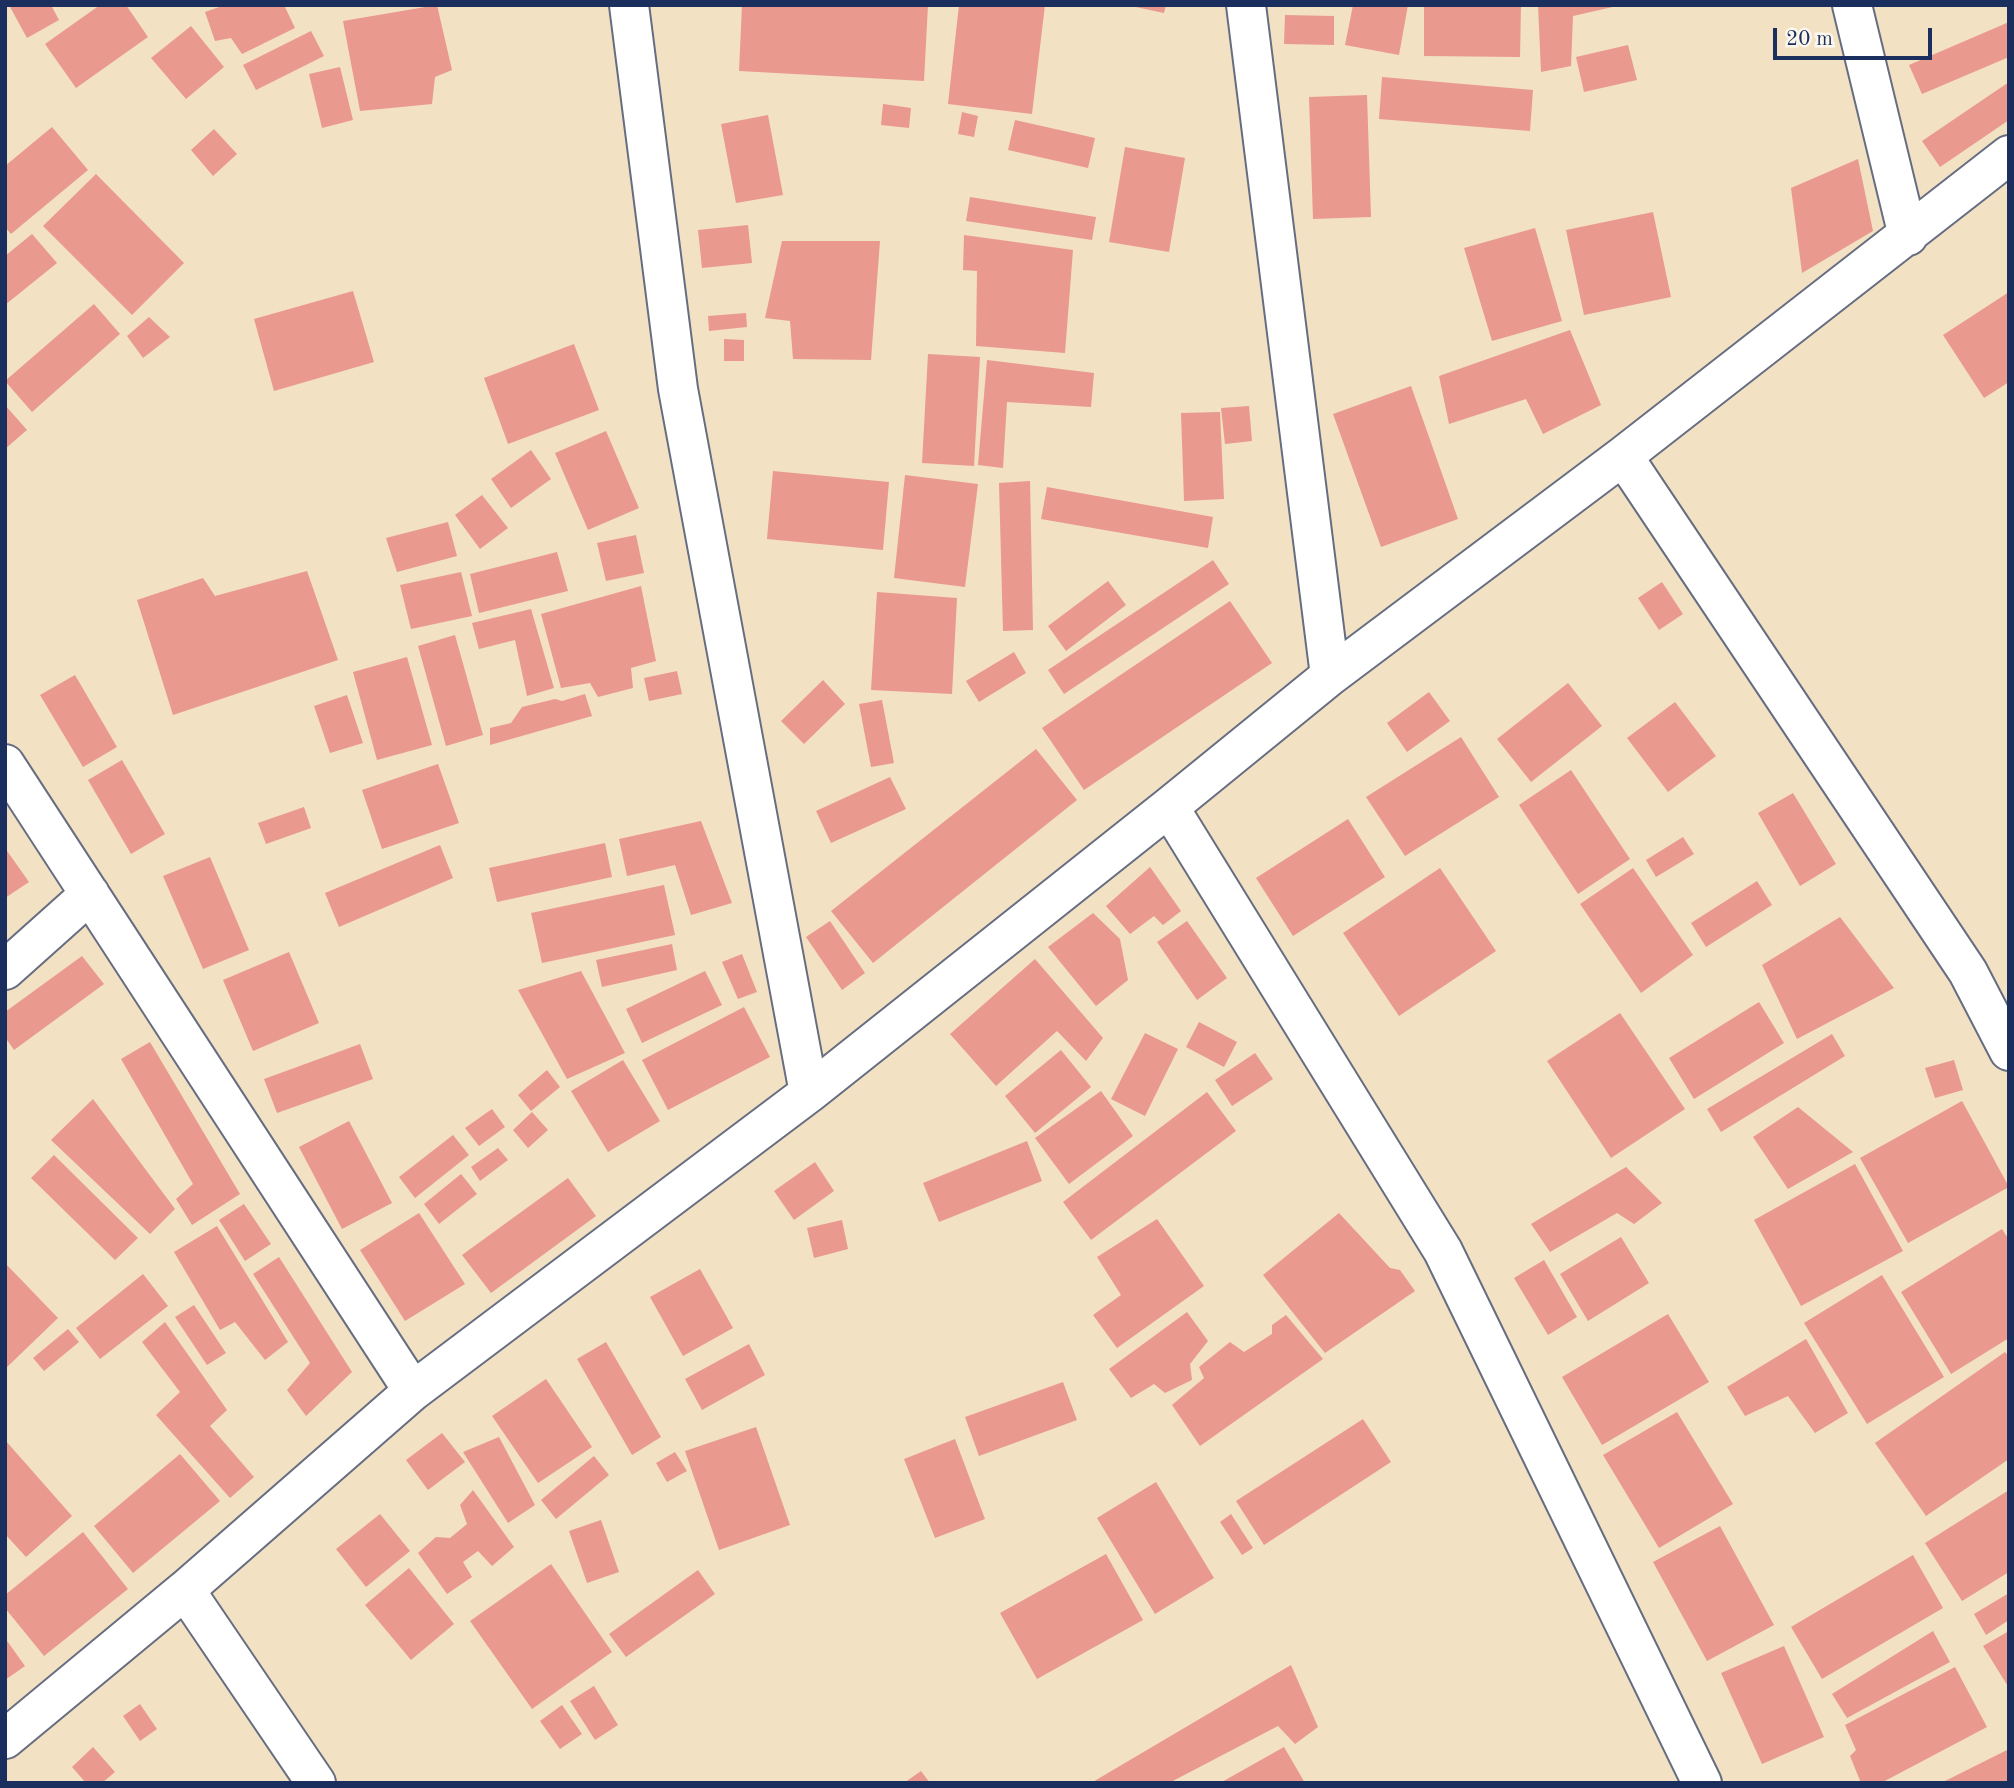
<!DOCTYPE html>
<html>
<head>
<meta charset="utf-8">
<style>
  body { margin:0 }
  #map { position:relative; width:2014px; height:1788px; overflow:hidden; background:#f2e1c3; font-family:"Old Standard TT",serif }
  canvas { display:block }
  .frame { position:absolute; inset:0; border:7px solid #1b2f5e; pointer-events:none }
  .scale { position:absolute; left:1773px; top:28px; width:159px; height:32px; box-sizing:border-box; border:4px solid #1b2f5e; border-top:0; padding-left:9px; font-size:21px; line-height:24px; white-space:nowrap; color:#1b2f5e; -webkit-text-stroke:5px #fbf7ec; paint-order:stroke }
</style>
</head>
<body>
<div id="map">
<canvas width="2014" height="1788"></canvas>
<div class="frame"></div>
<div class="scale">20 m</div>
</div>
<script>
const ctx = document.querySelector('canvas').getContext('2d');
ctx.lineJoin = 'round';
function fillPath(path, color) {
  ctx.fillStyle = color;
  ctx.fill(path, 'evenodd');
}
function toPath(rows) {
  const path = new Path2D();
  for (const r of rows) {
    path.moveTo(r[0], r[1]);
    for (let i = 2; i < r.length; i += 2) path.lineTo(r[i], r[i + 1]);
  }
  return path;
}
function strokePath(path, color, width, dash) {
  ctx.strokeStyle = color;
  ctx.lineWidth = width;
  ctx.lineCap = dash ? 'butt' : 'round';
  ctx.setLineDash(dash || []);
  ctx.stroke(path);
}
const building = toPath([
  [9,5,51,5,59,20,27,38],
  [100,5,126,5,148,37,76,88,45,44],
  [225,5,284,5,295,28,242,54,231,38,215,41,205,12],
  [437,5,452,70,435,77,432,104,360,111,343,21],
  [742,5,928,5,924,81,739,71],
  [959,5,1045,5,1032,114,948,104],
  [1126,5,1166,5,1164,13],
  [1353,5,1408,5,1399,55,1345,45],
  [1424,5,1521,5,1520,57,1424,56],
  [1538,5,1616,5,1617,6,1573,16,1571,66,1541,72],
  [1285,15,1334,16,1334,45,1284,44],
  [2009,22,2009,57,1922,94,1909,65],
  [191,26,224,67,186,99,151,58],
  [311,31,324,56,256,90,243,65],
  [1628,45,1637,80,1584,92,1576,57],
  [340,67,353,120,322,128,309,74],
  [1382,77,1533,90,1530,131,1379,119],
  [2009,82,2009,120,1940,167,1922,141],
  [1367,95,1371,217,1313,219,1309,97],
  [883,104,911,108,909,128,881,125],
  [962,112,978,116,974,137,958,134],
  [768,115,783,195,736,203,721,124],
  [1015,120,1095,138,1088,168,1008,150],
  [52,127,88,170,11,234,5,227,5,166],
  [214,129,237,154,213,176,191,150],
  [1125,147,1185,158,1169,252,1109,242],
  [1858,159,1873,231,1802,273,1791,188],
  [96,174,184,263,132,315,43,226],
  [970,197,1096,217,1092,240,966,221],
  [1653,212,1671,297,1584,315,1566,230],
  [748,225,752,263,702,268,698,230],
  [1535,228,1562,321,1492,341,1464,248],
  [32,234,57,263,5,305,5,256],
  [964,235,1073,250,1065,353,976,346,977,271,963,270],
  [782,241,880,241,871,360,793,359,790,321,765,318],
  [353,291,374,362,274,391,254,319],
  [2009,292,2009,382,1984,398,1943,335],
  [94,304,120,334,32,412,5,381],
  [746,313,747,327,709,331,708,316],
  [149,317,170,337,143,358,127,336],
  [1570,330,1601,405,1543,434,1526,399,1449,424,1439,376],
  [724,339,744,340,744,361,724,361],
  [574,344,599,410,508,444,484,378],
  [928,354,980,357,974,466,922,463],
  [987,360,1094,373,1091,407,1007,402,1003,468,978,465],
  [1411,386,1458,519,1381,547,1333,414],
  [5,405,27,430,5,449],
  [1249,406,1252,441,1225,444,1221,408],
  [1220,412,1224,499,1184,501,1181,413],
  [606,431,639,508,588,530,555,453],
  [531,450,551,479,511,508,491,479],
  [773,471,889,482,883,550,767,539],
  [905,475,978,484,965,587,894,578],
  [1030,481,1033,630,1003,631,999,483],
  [1047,487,1213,517,1208,548,1041,519],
  [482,495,508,528,480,549,455,515],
  [448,522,457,556,397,572,386,538],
  [636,535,644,573,606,581,597,543],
  [557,552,568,591,479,613,470,574],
  [1213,560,1229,584,1064,694,1048,670],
  [307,571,338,660,173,715,137,600,203,578,215,596],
  [461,572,472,616,411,629,400,585],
  [1108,581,1126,605,1066,651,1048,626],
  [1662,582,1683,614,1659,630,1638,598],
  [641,586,656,661,631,668,633,688,598,697,590,683,561,688,541,614],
  [877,592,957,598,952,694,871,690],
  [1230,601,1272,663,1084,790,1042,728],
  [531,609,554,688,527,696,515,640,479,649,472,623],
  [455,635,483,735,446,746,418,646],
  [1014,652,1026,673,979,702,966,681],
  [407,657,432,745,377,760,353,672],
  [677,671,682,694,649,701,644,678],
  [75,675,117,747,83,767,40,695],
  [823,680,845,704,804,744,781,721],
  [1568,683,1602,726,1531,782,1497,739],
  [1429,692,1450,721,1407,752,1387,723],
  [585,694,592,716,490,745,490,728,511,723,522,707,555,699,562,701],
  [347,695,363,743,330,753,314,706],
  [882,700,894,763,871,767,859,704],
  [1675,702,1716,756,1668,792,1627,738],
  [1461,737,1499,797,1405,856,1366,797],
  [1036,749,1077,800,873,963,831,911],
  [122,760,165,834,131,854,88,780],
  [438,764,459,823,382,849,362,790],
  [1571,770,1630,859,1578,894,1519,805],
  [890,777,906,809,831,843,816,811],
  [1793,793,1836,864,1800,886,1758,813],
  [304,807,311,828,266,844,258,823],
  [1348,819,1385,877,1293,936,1256,878],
  [701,821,732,903,691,915,675,865,627,876,619,839],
  [1683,837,1694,854,1656,877,1646,860],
  [605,843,612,877,497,902,489,868],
  [440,845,453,878,339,927,325,893],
  [5,848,29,882,5,898],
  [210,857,249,950,203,969,163,876],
  [1150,867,1181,911,1163,925,1154,916,1130,934,1106,906],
  [1440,868,1496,951,1399,1016,1343,933],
  [1633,868,1693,955,1641,993,1580,904],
  [1757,881,1772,905,1706,947,1691,923],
  [664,885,675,935,542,963,531,913],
  [1093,913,1120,939,1128,980,1096,1006,1048,947],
  [1840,917,1894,988,1797,1039,1762,965],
  [830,921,865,973,842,990,806,937],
  [1187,921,1227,978,1197,1000,1157,942],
  [672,944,677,970,602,987,596,960],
  [289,952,319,1023,253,1051,223,980],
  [742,954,757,992,738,999,722,962],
  [82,956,104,984,14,1050,5,1037,5,1012],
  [1035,959,1103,1038,1086,1061,1057,1031,996,1086,950,1034],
  [581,971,625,1053,567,1079,518,990],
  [705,971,722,1005,642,1043,626,1009],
  [1759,1002,1784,1043,1694,1099,1669,1058],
  [744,1007,770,1057,668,1110,642,1060],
  [1620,1013,1685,1109,1611,1158,1547,1061],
  [1199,1022,1237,1042,1224,1067,1186,1047],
  [1145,1033,1178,1049,1145,1116,1111,1099],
  [1832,1034,1845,1056,1721,1132,1707,1109],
  [150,1042,240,1194,192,1225,176,1199,193,1184,121,1059],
  [360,1044,373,1079,277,1113,264,1079],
  [1061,1050,1091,1087,1035,1133,1005,1096],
  [1255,1053,1273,1079,1232,1106,1215,1080],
  [623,1060,660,1121,608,1152,571,1091],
  [1954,1060,1963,1090,1935,1098,1925,1068],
  [547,1070,560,1087,531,1111,518,1095],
  [1101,1091,1133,1136,1069,1184,1035,1138],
  [1207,1092,1236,1131,1091,1240,1063,1202],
  [93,1099,175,1209,150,1234,51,1140],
  [1962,1101,2009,1187,1908,1243,1860,1158],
  [1798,1107,1853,1152,1788,1189,1753,1137],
  [492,1109,505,1127,479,1146,465,1128],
  [532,1112,548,1130,528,1148,513,1130],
  [349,1121,392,1203,342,1229,299,1147],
  [453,1135,469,1155,415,1198,399,1177],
  [1027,1141,1042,1181,939,1222,923,1183],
  [498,1148,508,1160,480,1181,471,1167],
  [54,1155,138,1238,115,1260,31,1178],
  [815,1162,834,1191,794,1220,774,1191],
  [1855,1164,1903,1251,1801,1306,1754,1220],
  [1626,1167,1662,1203,1634,1224,1617,1213,1550,1252,1531,1224],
  [461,1174,477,1194,439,1224,424,1204],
  [568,1178,596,1216,491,1293,462,1255],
  [244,1204,271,1244,245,1261,219,1220],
  [419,1213,465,1284,405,1321,360,1250],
  [1339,1213,1390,1268,1400,1270,1415,1291,1325,1353,1263,1275],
  [1157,1219,1204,1286,1117,1348,1093,1315,1121,1295,1097,1257],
  [842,1220,848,1249,814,1258,807,1228],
  [217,1226,288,1342,265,1360,235,1322,220,1330,174,1252],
  [2002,1229,2009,1240,2009,1338,1951,1374,1901,1292],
  [1621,1237,1649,1283,1588,1321,1560,1274],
  [279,1257,352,1372,306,1416,287,1390,310,1363,253,1274],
  [1544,1260,1577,1317,1548,1335,1514,1278],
  [5,1263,58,1318,5,1369],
  [700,1269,733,1328,683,1356,650,1297],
  [143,1274,168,1306,100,1359,76,1328],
  [1882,1275,1944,1377,1867,1424,1804,1323],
  [194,1305,226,1353,207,1365,175,1317],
  [1187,1312,1208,1341,1190,1364,1192,1380,1165,1393,1154,1384,1131,1398,1109,1369],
  [1668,1314,1709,1382,1602,1445,1562,1377],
  [1286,1315,1323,1359,1200,1446,1172,1405,1204,1378,1199,1367,1230,1342,1244,1352,1272,1334,1272,1325],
  [165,1322,227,1410,210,1426,254,1477,230,1498,156,1415,180,1392,142,1342],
  [68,1329,79,1342,44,1371,33,1358],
  [1806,1339,1848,1413,1815,1433,1788,1396,1745,1416,1727,1387],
  [606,1342,661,1437,632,1455,577,1359],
  [749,1344,765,1375,702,1410,685,1379],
  [2005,1352,2009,1357,2009,1459,1926,1516,1875,1443],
  [546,1379,592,1447,538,1483,492,1416],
  [1063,1382,1077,1420,979,1456,965,1417],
  [1677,1412,1733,1504,1659,1548,1603,1455],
  [1363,1419,1391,1462,1264,1545,1236,1501],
  [756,1427,790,1525,719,1550,685,1451],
  [442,1433,465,1462,428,1490,406,1460],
  [499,1437,535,1505,508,1523,463,1452],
  [955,1439,985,1519,935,1538,904,1459],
  [5,1440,72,1516,26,1557,5,1534],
  [675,1452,687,1471,667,1482,656,1463],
  [180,1454,220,1501,133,1573,94,1526],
  [594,1456,609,1475,556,1519,541,1500],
  [1156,1482,1214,1578,1155,1614,1097,1518],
  [473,1490,514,1547,492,1566,478,1551,463,1562,472,1577,447,1594,418,1553,436,1537,450,1538,467,1524,460,1505],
  [2009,1490,2009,1572,1962,1601,1925,1543],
  [380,1514,410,1551,366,1587,336,1549],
  [1231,1514,1253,1548,1242,1555,1220,1522],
  [601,1520,619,1572,587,1583,569,1531],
  [1720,1526,1774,1625,1707,1661,1653,1562],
  [83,1532,128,1589,44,1656,5,1608,5,1595],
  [1106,1554,1143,1620,1037,1679,1000,1613],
  [1913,1555,1943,1608,1822,1679,1791,1627],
  [551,1564,612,1652,532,1709,470,1621],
  [409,1568,454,1624,411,1660,365,1605],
  [698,1570,715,1594,626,1657,609,1634],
  [2009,1593,2009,1620,1986,1635,1974,1614],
  [1933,1631,1950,1662,1847,1718,1832,1694],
  [2009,1631,2009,1688,1983,1646],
  [5,1638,25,1666,5,1680],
  [1784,1646,1824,1737,1762,1764,1721,1673],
  [1291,1665,1318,1727,1295,1744,1278,1726,1169,1783,1091,1783],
  [1955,1667,1987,1727,1881,1783,1861,1783,1850,1756,1856,1750,1845,1725],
  [594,1686,618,1725,595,1740,570,1701],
  [140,1704,157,1729,140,1741,123,1716],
  [562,1705,582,1734,560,1749,540,1721],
  [93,1747,115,1772,102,1783,86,1783,72,1767],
  [1284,1747,1305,1783,1220,1783],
  [2009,1749,2009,1783,1941,1783],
  [921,1771,930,1783,904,1783]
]);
const minor = toPath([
  [629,5,678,389,809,1093],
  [1246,5,1330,676],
  [1852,5,1908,236],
  [1623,456,1968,972,2009,1051],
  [5,764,413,1391],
  [1169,807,1443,1251,1702,1783],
  [5,970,90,894],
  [185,1590,316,1783],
  [5,1739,185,1590,413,1391,809,1093,1169,807,1330,676,1623,456,2009,155]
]);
fillPath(building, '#ea998f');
strokePath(minor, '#666d81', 42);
strokePath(minor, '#fff', 38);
</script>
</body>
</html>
